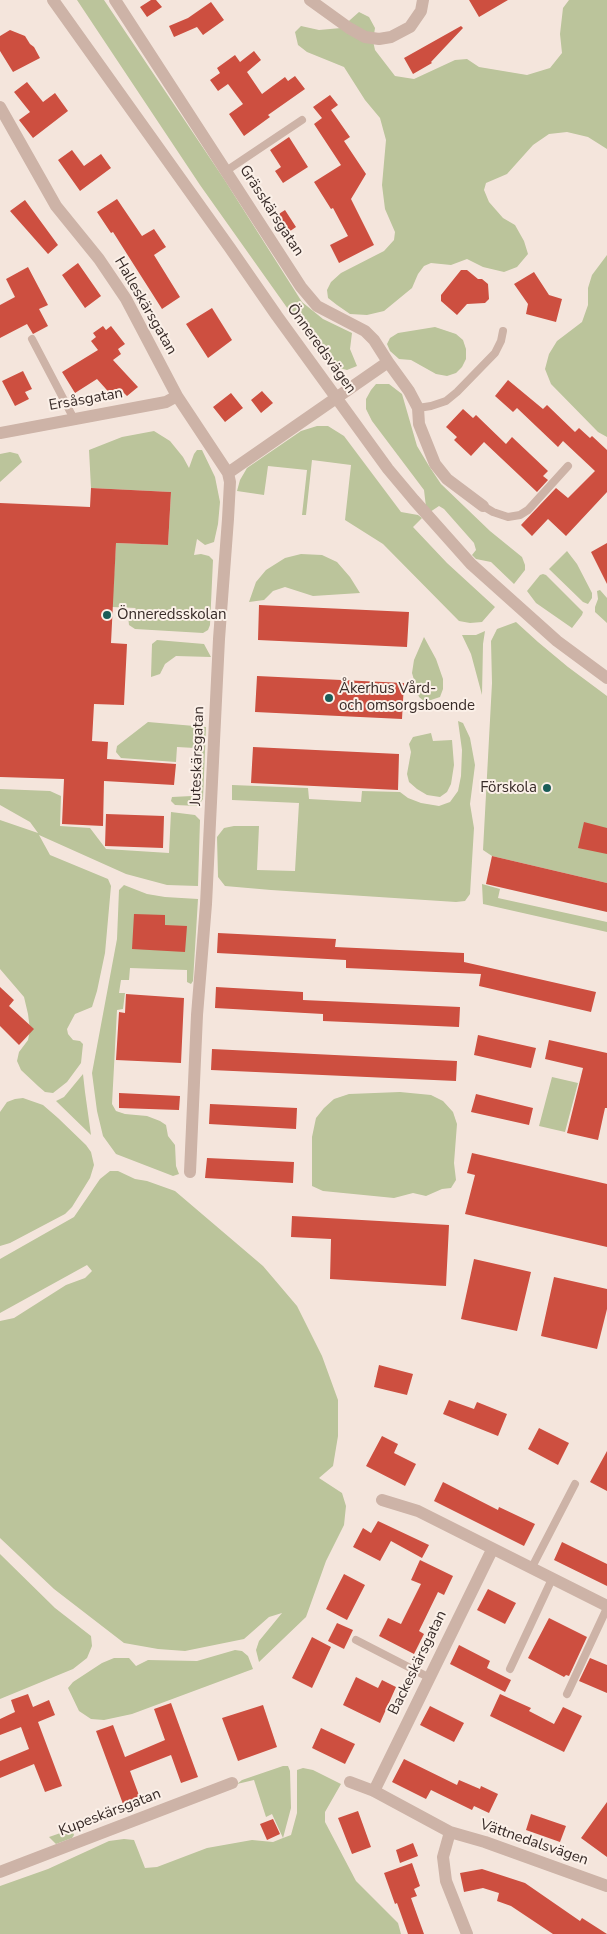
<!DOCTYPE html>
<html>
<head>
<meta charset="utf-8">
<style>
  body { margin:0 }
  canvas { display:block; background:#f4e5dc }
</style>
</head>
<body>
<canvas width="607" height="1934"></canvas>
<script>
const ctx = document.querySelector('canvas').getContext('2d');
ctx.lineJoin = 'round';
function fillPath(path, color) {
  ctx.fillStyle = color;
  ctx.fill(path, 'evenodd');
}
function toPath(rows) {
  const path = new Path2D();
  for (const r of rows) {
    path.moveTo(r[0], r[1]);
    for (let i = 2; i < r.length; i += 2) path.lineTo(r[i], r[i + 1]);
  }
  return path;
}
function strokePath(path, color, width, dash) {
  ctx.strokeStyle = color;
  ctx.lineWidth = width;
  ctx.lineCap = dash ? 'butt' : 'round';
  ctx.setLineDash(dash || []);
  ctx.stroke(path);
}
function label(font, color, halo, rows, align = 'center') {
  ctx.font = font + ' "Nunito Sans",sans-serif';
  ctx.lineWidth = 4;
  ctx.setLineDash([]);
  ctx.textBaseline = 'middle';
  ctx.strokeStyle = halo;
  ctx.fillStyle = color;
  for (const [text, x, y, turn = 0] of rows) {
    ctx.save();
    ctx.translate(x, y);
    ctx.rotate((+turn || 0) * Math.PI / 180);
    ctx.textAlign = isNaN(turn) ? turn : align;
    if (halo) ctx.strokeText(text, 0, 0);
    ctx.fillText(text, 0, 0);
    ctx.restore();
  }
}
const green = toPath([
  [77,0,104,0,224,179,302,302,323,319,352,333,350,349,357,366,347,370,336,367,325,359,317,350,200,185],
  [569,0,607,0,607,149,588,137,567,132,549,134,533,145,507,174,486,183,484,190,489,202,503,218,515,225,524,241,528,254,517,267,504,272,483,267,467,259,451,265,431,263,424,266,418,274,412,288,384,311,367,315,350,314,337,305,328,298,327,290,331,282,341,273,384,251,394,240,395,232,385,209,382,185,386,140,380,118,365,100,344,67,307,52,298,45,295,32,301,26,319,30,341,28,359,12,369,17,375,28,373,41,375,50,395,76,414,79,455,60,467,59,479,67,527,75,550,68,562,53,560,34,563,8],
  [607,255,607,437,598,432,551,384,545,369,549,354,557,341,582,322,588,305,588,288,592,275],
  [435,327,456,334,463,340,466,349,466,359,462,367,456,373,447,376,436,374,411,360,399,359,390,351,387,344,390,338,398,333],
  [376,384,389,384,402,394,417,446,429,466,441,484,490,531,522,557,525,565,525,570,514,584,491,562,476,559,472,555,476,550,474,543,444,509,439,506,430,512,426,507,424,490,372,421,366,409,366,399,371,390],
  [317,426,328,426,344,436,401,512,418,515,422,518,413,527,447,563,495,607,482,622,470,623,459,621,383,544,345,520,351,465,312,460,306,515,302,515,307,470,268,466,264,495,237,491,240,480,247,468,301,431],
  [154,431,170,441,183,457,189,468,194,454,197,450,202,450,215,477,220,502,218,524,214,542,205,545,197,539,194,555,201,554,209,556,213,560,210,625,208,630,203,633,135,629,129,625,128,616,136,608,112,607,116,543,168,545,171,492,91,488,89,450,122,437],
  [10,452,18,454,22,462,0,482,0,454],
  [567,551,577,564,592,593,592,598,588,604,583,602,549,569],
  [301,554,322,555,337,562,350,577,360,593,313,596,285,587,273,591,264,600,249,602,256,582,266,570,285,558],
  [543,574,546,575,583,612,582,615,572,628,536,603,527,591,540,575],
  [600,590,607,598,607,623,595,612,595,607,598,599,597,591],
  [516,622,538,642,568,667,607,696,607,883,492,856,483,850,492,683,491,641,497,629],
  [485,631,483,644,482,695,471,654,462,635,476,635],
  [424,637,436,659,443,679,443,689,440,697,425,702,419,697,412,673,414,660],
  [157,640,204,644,211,657,176,656,165,664,160,674,151,677,152,644],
  [458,721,463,723,470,738,475,765,470,804,474,828,470,894,465,901,456,902,271,890,225,886,218,877,217,837,224,828,234,826,259,826,257,870,295,871,299,803,232,800,232,785,308,788,309,799,361,802,362,791,400,792,408,798,421,803,439,806,450,802,458,791,461,776,462,750],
  [148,722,206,727,203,799,198,806,175,805,171,801,172,797,192,796,195,748,177,747,176,762,121,758,116,752,117,746],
  [431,733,433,741,452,740,454,765,451,784,447,792,440,797,427,795,417,789,409,782,407,774,411,752,409,744,413,737],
  [0,789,50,791,61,796,60,826,90,828,106,849,169,853,171,812,195,815,200,820,198,886,167,885,126,874,39,835,50,855,108,879,111,886,105,953,97,991,92,1007,75,1014,67,1029,68,1034,73,1040,80,1041,83,1044,81,1063,67,1082,53,1093,45,1092,38,1086,21,1070,17,1061,19,1052,28,1040,30,1030,28,1014,24,997,0,969,0,820,38,833,30,822,0,805],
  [482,884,500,889,498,898,607,922,607,932,483,904],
  [124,885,147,894,165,897,198,899,193,981,191,984,187,982,187,970,130,968,129,980,121,980,119,993,125,993,123,1009,117,1010,112,1104,116,1111,125,1114,147,1116,160,1121,166,1125,168,1136,175,1145,176,1166,179,1174,173,1176,116,1154,103,1136,97,1111,92,1073,117,939,119,890],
  [83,1074,85,1092,91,1135,56,1101,64,1097],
  [552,1077,578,1083,565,1132,539,1126],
  [400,1092,431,1095,443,1101,453,1112,457,1124,454,1163,456,1180,451,1188,442,1189,426,1196,413,1193,394,1198,323,1191,312,1186,312,1137,316,1118,324,1108,334,1099,349,1094],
  [23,1098,43,1105,58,1118,86,1145,91,1152,94,1165,90,1178,72,1207,65,1214,10,1243,0,1246,0,1112,7,1102,15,1099],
  [110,1171,118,1171,135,1179,147,1181,175,1191,263,1266,297,1306,322,1356,338,1400,338,1436,333,1466,319,1478,342,1493,346,1506,344,1525,326,1561,306,1617,259,1662,256,1650,259,1641,282,1613,269,1617,244,1639,185,1651,158,1649,124,1643,54,1589,0,1538,0,1321,14,1318,66,1285,85,1278,92,1271,87,1265,0,1313,0,1259,74,1217,100,1179],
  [0,1554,55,1608,91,1636,92,1646,87,1658,73,1669,0,1699],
  [235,1650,242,1651,248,1656,253,1669,132,1714,104,1720,91,1719,79,1711,68,1688,73,1682,102,1663,114,1658,129,1658,136,1666,148,1660,197,1661],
  [283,1766,288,1766,290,1771,291,1808,283,1838,291,1835,297,1813,297,1770,303,1768,313,1770,341,1784,325,1812,325,1822,356,1881,398,1923,401,1934,0,1934,0,1886,48,1869,109,1841,124,1839,134,1840,145,1868,157,1867,207,1848,252,1840,273,1842,283,1838,272,1814,266,1817,254,1780,237,1784,242,1780],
  [72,1829,74,1835,72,1838,56,1844,49,1837]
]);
const building = toPath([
  [151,0,156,0,162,7,147,17,140,7],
  [469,0,508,0,479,17],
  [211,2,224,20,203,35,197,27,174,37,169,26,188,18],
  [461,26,463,28,431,62,432,63,413,74,404,58],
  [10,30,25,36,30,44,34,47,40,58,13,72,0,51,0,36],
  [254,51,261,60,247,72,262,94,285,77,288,81,295,76,305,89,268,115,270,117,244,136,229,114,243,104,228,84,218,91,210,80,220,73,217,68,235,55,240,62],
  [27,82,43,102,55,93,68,111,33,138,19,120,30,112,14,92],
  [330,95,338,105,331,110,350,137,344,141,366,174,351,199,374,245,339,263,330,245,348,236,333,208,331,209,314,182,341,165,314,124,322,118,313,107],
  [289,137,308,167,283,183,275,171,281,167,270,150],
  [72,150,84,166,101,154,111,168,80,191,58,160],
  [117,199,142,236,154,229,166,247,154,255,180,297,162,309,113,232,111,233,97,212],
  [25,200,58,245,48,254,10,211],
  [285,210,296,227,283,236,271,219],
  [78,263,101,296,85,308,62,275],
  [28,267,48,305,39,309,48,326,33,334,27,324,0,338,0,305,15,297,6,279],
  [461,270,467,270,478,279,482,279,488,284,489,299,485,303,467,304,457,315,441,301,441,295],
  [534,272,549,295,562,299,556,322,526,314,528,304,514,284],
  [212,308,232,340,208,358,186,324],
  [103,326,106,330,111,326,125,344,118,349,121,354,113,360,138,387,127,396,122,391,114,398,97,379,75,393,62,372,98,350,91,341,96,337,93,333],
  [23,371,32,389,25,392,29,399,15,406,2,381],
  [508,380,543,409,547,405,575,432,579,428,590,438,592,436,607,450,607,492,566,536,548,519,532,536,521,525,556,488,568,498,595,471,563,441,558,447,517,408,513,412,495,396],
  [262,391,273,403,261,413,251,400],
  [231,393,243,408,225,422,213,407],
  [463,409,473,418,476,415,506,444,512,437,548,471,543,476,548,480,537,492,484,442,471,456,454,440,457,437,446,427],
  [91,488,171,492,168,545,116,543,111,643,127,644,124,705,94,704,92,741,108,742,107,759,176,764,174,785,104,781,103,826,62,824,64,779,0,777,0,503,90,507],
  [607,543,607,584,591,552],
  [259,605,409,612,407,647,258,640],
  [257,676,404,683,402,719,255,712],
  [253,747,399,754,398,790,251,783],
  [106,814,164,816,163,848,105,846],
  [584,822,607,828,607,854,578,848],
  [492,856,607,883,607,912,486,884],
  [134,914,165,915,165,925,187,926,185,952,132,949],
  [218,933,336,939,335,947,464,953,464,962,596,992,591,1012,479,986,481,974,346,968,346,960,217,953],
  [0,987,14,1000,9,1006,34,1029,19,1045,0,1026],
  [216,987,303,992,303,1000,460,1007,459,1027,323,1021,323,1014,215,1008],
  [126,994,184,998,181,1063,116,1060,119,1012,125,1013],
  [478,1035,536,1048,531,1068,474,1055],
  [549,1040,607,1053,607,1108,605,1108,598,1140,567,1133,583,1068,545,1059],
  [212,1049,457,1061,456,1081,211,1070],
  [119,1093,180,1096,179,1110,119,1108],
  [476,1094,533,1108,529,1125,471,1112],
  [210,1104,297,1108,296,1129,209,1124],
  [472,1153,607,1184,607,1247,465,1214,475,1175,467,1173],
  [207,1158,294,1162,293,1183,205,1178],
  [292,1216,449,1225,446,1286,330,1279,331,1239,291,1237],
  [474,1259,531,1272,517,1331,461,1319],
  [554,1277,607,1289,607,1309,597,1349,541,1336],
  [379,1365,413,1374,407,1395,374,1387],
  [449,1400,474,1409,477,1402,507,1414,498,1436,443,1414],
  [539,1428,569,1443,558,1465,528,1449],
  [382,1436,398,1444,394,1453,416,1464,405,1486,366,1466],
  [607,1451,607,1491,590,1482],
  [443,1482,498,1510,499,1507,535,1524,524,1546,434,1501],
  [378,1521,429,1545,422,1558,391,1541,380,1561,353,1547,363,1528,371,1533],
  [562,1542,607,1564,607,1586,554,1560],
  [420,1560,453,1576,444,1595,438,1592,419,1631,424,1634,414,1654,379,1636,388,1618,401,1624,421,1584,411,1580],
  [344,1574,365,1585,347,1620,326,1609],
  [488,1589,516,1603,505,1624,477,1610],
  [549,1618,587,1637,569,1676,566,1675,564,1677,528,1658],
  [337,1623,353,1630,344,1649,328,1641],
  [312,1637,331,1647,312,1688,292,1678],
  [459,1645,490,1661,487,1668,511,1680,505,1692,450,1664],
  [590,1658,607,1665,607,1693,579,1681],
  [356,1677,378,1688,382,1680,396,1687,380,1723,343,1705],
  [28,1694,33,1707,49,1700,55,1715,38,1722,62,1786,45,1792,34,1764,0,1778,0,1761,29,1749,21,1727,0,1735,0,1719,15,1712,11,1700],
  [500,1694,531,1708,529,1711,554,1724,563,1707,582,1716,564,1752,490,1716],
  [171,1703,198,1777,181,1783,171,1755,130,1771,140,1798,123,1804,96,1731,113,1725,125,1757,165,1740,154,1709],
  [263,1705,277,1747,238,1761,222,1718],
  [430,1706,464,1723,454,1742,420,1725],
  [321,1728,355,1744,345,1764,312,1748],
  [404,1759,457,1785,459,1780,480,1789,481,1786,498,1794,489,1813,474,1806,472,1810,431,1790,426,1799,392,1782],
  [607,1802,607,1857,581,1838],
  [358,1811,371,1847,352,1854,338,1818],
  [531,1814,566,1826,560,1842,526,1830],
  [273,1819,280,1834,267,1840,260,1824],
  [413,1843,418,1856,400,1863,396,1850],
  [412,1863,420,1886,414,1889,417,1896,411,1898,424,1934,408,1934,397,1903,395,1904,384,1873],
  [482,1869,525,1883,580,1921,582,1918,607,1934,553,1934,511,1906,497,1901,499,1893,483,1888,464,1892,460,1873]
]);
const service = toPath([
  [226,171,302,120],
  [32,339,74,419],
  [418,408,431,406,446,401,457,392,495,353,501,341,503,331],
  [483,506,493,512,508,517,520,515,528,510,568,466],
  [531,1569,575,1484],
  [356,1640,428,1677],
  [510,1669,552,1579],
  [567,1694,607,1608]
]);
const minor = toPath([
  [115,0,301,287,317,306,365,331,374,340,388,362,228,473,230,482,228,519,219,639,206,904,197,1015,190,1172],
  [310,0,349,28,365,37,379,39,391,37,410,27,421,11,423,0],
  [0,107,56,206,99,259,126,299,177,396,228,473],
  [388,362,409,391,418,408,419,424,435,464,447,479,483,506],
  [0,433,166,402,177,396],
  [382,1500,418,1511,607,1606],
  [350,1782,374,1791,450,1832,485,1842,607,1886],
  [374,1791,492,1550],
  [450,1832,443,1857,446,1881,467,1934],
  [0,1872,232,1783]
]);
const tertiary = toPath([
  [53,0,230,248,277,316,388,469,414,500,471,564,557,641,607,678]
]);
const markers = [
  [107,615,5,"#1a5d58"],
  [329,698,5,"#1a5d58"],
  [547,788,5,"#1a5d58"]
];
const streetNames = [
  ["Grässkärsgatan",271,211,57],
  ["Halleskärsgatan",145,306,60],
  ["Önneredsvägen",321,349,54],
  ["Ersåsgatan",86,400,-10],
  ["Juteskärsgatan",198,756,-88],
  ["Backeskärsgatan",418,1663,-64],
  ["Kupeskärsgatan",110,1813,-21],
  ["Vättnedalsvägen",534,1843,19]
];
const poiNames = [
  ["Önneredsskolan",117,615],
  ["Åkerhus Vård-",339,689],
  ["och omsorgsboende",339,706],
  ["Förskola",537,788,"right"]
];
fillPath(green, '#bbc49b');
fillPath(building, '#cd4f40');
strokePath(service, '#cdb3a7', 8);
strokePath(minor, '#cdb3a7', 12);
strokePath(tertiary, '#cdb3a7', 12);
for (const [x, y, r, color] of markers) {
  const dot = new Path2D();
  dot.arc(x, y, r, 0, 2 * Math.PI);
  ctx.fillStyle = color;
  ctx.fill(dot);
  strokePath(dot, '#fbf0e8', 2);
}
label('15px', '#382b28', '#fbf0e8', streetNames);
label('15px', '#382b28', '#fbf0e8', poiNames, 'left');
</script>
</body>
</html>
